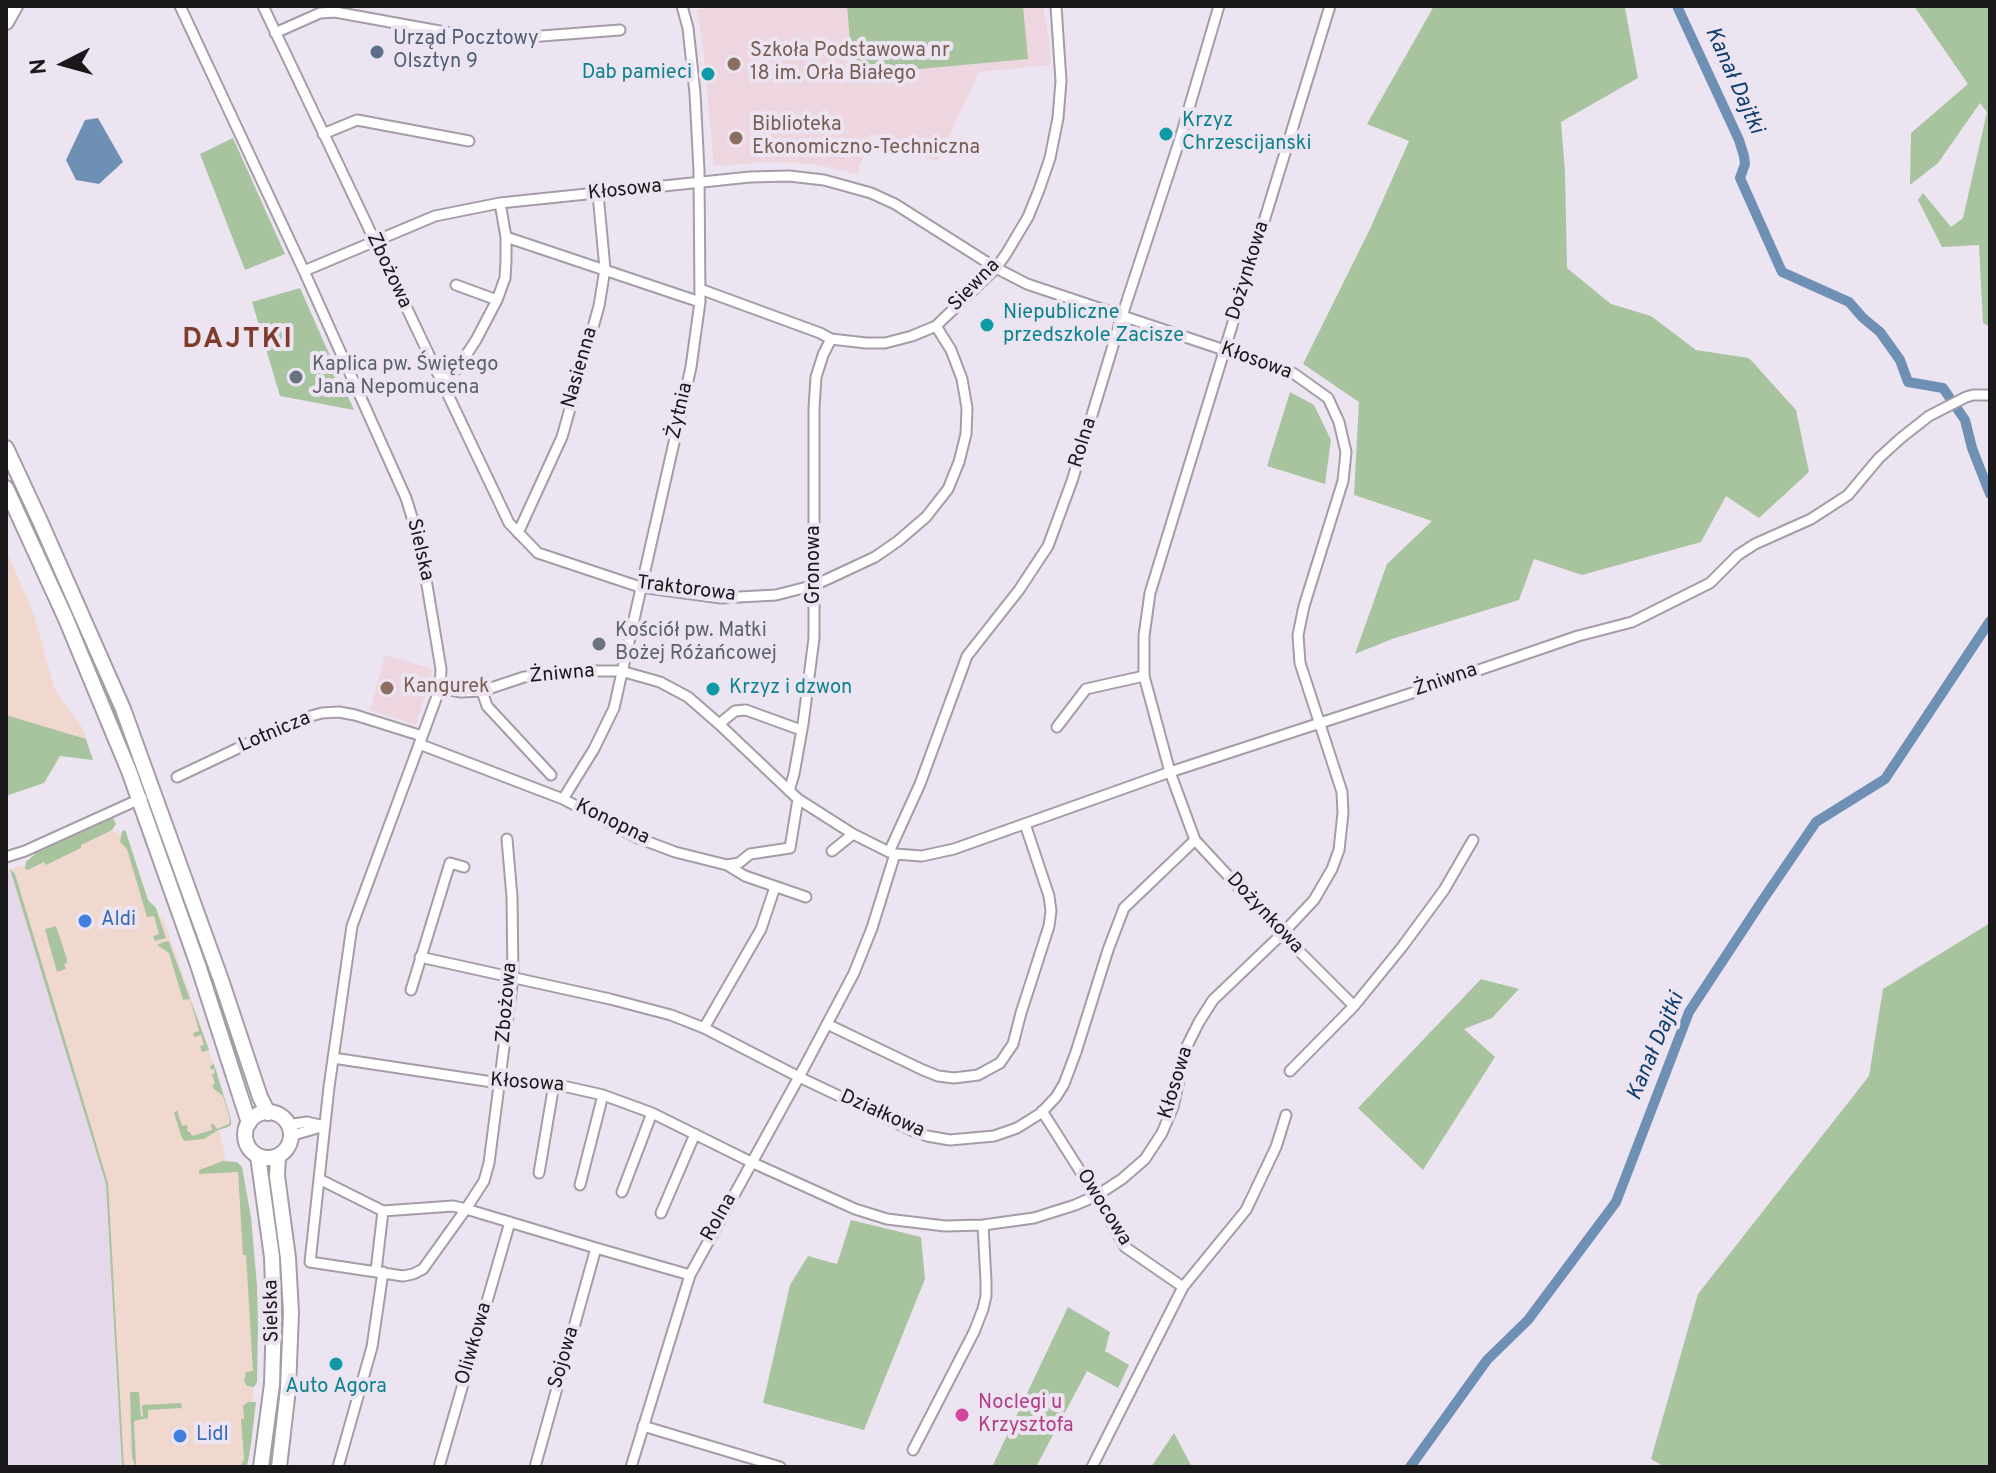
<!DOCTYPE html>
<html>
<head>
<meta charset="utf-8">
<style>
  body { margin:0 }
  #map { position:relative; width:1996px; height:1473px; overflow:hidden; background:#ede4f1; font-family:Overpass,sans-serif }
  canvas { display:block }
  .frame { position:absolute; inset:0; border:8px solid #1b181c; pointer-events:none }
  .north { position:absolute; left:24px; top:24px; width:80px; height:80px; -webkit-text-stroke:6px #ede4f1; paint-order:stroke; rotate:264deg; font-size:22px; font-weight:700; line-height:32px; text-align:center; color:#1b181c }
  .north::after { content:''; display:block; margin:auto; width:28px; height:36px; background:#1b181c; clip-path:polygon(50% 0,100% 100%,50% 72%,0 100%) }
</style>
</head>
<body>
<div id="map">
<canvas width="1996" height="1473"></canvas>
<div class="frame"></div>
<div class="north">N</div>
</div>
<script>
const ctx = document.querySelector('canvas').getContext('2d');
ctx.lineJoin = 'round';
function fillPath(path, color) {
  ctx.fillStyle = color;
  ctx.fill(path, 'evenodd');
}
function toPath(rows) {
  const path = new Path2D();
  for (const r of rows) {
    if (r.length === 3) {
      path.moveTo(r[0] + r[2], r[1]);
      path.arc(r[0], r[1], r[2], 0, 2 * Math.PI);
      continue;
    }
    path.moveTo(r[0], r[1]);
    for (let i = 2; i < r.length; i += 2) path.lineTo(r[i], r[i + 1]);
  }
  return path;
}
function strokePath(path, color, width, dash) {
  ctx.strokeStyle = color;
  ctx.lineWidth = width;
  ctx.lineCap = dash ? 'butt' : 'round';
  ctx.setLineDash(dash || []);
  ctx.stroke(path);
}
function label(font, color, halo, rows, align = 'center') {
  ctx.font = font + ' Overpass,sans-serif';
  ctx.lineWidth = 8;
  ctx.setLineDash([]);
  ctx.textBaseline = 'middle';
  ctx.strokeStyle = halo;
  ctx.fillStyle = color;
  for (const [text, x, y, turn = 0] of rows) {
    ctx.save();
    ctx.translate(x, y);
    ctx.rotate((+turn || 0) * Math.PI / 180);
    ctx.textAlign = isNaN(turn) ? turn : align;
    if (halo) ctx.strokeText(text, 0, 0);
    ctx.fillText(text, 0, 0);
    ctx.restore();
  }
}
const commercial = toPath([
  [6,549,34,615,55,690,83,729,86,739,6,715],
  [106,829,123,835,146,909,163,918,207,1044,230,1119,230,1124,227,1127,219,1129,226,1162,241,1165,255,1370,251,1424,244,1467,122,1467,106,1184,10,869,37,862]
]);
const built = toPath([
  [6,869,10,869,106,1184,122,1467,6,1467]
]);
const education = toPath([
  [713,6,1043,6,1049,40,1051,65,979,72,937,162,870,134,857,174,813,164,769,162,714,166,702,37,696,10],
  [385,655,433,669,416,725,370,710]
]);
const green = toPath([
  [847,6,1023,6,1028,59,853,75],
  [1434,6,1620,6,1625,8,1638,78,1561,122,1565,172,1567,268,1611,304,1651,316,1696,350,1749,358,1796,410,1809,472,1759,518,1726,496,1701,542,1582,575,1534,559,1519,600,1392,639,1355,654,1387,564,1432,521,1354,495,1359,402,1303,364,1369,231,1409,141,1367,124],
  [1914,6,1990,6,1990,327,1983,323,1979,245,1942,247,1918,200,1923,193,1951,227,1963,218,1987,112,1980,103,1938,163,1910,185,1911,133,1968,84],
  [233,138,285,254,245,270,200,154],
  [300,288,354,410,280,396,252,302],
  [1290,392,1314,405,1331,440,1325,484,1267,466],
  [6,715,86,739,93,760,60,756,44,783,6,796],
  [113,818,116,824,112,830,81,845,81,848,46,865,44,862,28,870,25,869,26,862,36,853],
  [124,830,126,832,148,900,156,908,166,938,155,941,153,936,159,934,154,916,147,917,127,849,120,842,122,831],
  [10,869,15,874,108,1183,124,1467,122,1467,106,1184],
  [1990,923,1990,1467,1665,1467,1651,1459,1698,1294,1869,1076,1883,989],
  [56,926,67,959,67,963,64,964,66,969,57,972,45,929],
  [166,941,169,942,209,1050,202,1052,200,1046,204,1045,201,1035,194,1037,193,1033,199,1031,190,999,183,1000,169,953,157,945],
  [1481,979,1519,989,1492,1018,1464,1029,1495,1057,1423,1170,1358,1108],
  [214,1064,231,1119,231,1125,228,1127,218,1130,204,1139,185,1141,182,1138,174,1113,177,1110,182,1126,187,1125,188,1132,190,1132,192,1136,212,1130,211,1124,213,1124,217,1129,229,1124,230,1119,223,1096,214,1089,212,1085,215,1084,212,1074,215,1073,214,1069,211,1070,210,1066],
  [223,1161,237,1162,242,1167,251,1217,257,1286,258,1327,257,1382,254,1387,247,1386,244,1381,246,1372,253,1371,246,1255,243,1255,238,1172,200,1174,199,1172,199,1170],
  [851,1220,921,1237,925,1279,864,1430,763,1403,790,1285,808,1256,837,1264],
  [1068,1307,1110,1332,1105,1351,1129,1365,1118,1388,1087,1371,1036,1467,992,1467],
  [130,1392,139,1392,141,1417,143,1416,142,1405,181,1403,182,1408,148,1410,148,1418,134,1421,136,1465,140,1465,140,1467,135,1465,132,1457],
  [248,1402,256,1402,251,1444,247,1467,240,1467,244,1459,241,1419,244,1419,243,1406],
  [1174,1433,1192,1467,1151,1467]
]);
const water = toPath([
  [98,118,123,162,99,184,76,180,66,160,85,120]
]);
const canal = toPath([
  [1677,6,1739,140,1744,156,1745,164,1740,178,1782,272,1849,302,1863,318,1880,332,1900,360,1908,382,1943,388,1965,420,1972,448,1990,494],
  [1410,1467,1487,1360,1528,1320,1616,1202,1689,1012,1762,901,1816,822,1885,779,1990,621]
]);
const minor = toPath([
  [180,6,304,271,406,498,415,527,424,567,441,669,440,688,352,926,329,1087,310,1262,403,1276,413,1274,423,1269,466,1209,596,1248,690,1275],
  [263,6,509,523,538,553,640,587,721,598,776,595,815,585,875,557,898,541,926,517,948,489,959,462,966,434,967,408,962,379,951,350,936,326],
  [275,33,320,13,335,12,489,40,620,30],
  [323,134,357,120,469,141],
  [506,237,700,302],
  [304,271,435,216,500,203,750,177,789,176,824,180,871,193,895,204,996,268,1027,284,1293,373,1328,398,1339,422,1346,452,1343,481,1304,606,1298,635,1300,663,1342,792,1343,813,1339,850,1332,869,1314,900,1282,934,1213,1000,1199,1022,1186,1048,1173,1107,1162,1133,1145,1159,1122,1179,1096,1196,1075,1205,1034,1218,983,1225,945,1226,887,1219,855,1209,751,1162,652,1113,603,1095,554,1084,499,1083,333,1058],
  [456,285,497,300],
  [700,289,820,333,831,339,866,343,885,343,912,336,936,326,996,268,1006,254,1028,217,1039,190,1050,158,1058,118,1061,81,1056,6],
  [440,382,457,369,476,340,497,300,505,278,506,261,506,237,500,203],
  [518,533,562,437,599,306,605,269,598,194],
  [440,688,461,692,482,691,524,677,593,671,621,671,660,682,688,697,719,724,798,799,853,834,889,852,895,854,922,856,954,849,1170,772,1409,694,1578,636,1632,622,1710,583,1738,555,1755,544,1811,519,1848,495,1879,458,1901,438,1929,416,1966,397,1973,395,1990,395],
  [482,691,487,706,551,775],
  [719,724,735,711,746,710,801,730],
  [1057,727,1086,689,1144,676],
  [419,744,563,799,638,838,675,852,727,865,745,876,806,897],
  [177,777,300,719,322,713,339,712,355,715,422,736],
  [789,791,794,774,803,724,814,638,814,408,816,377,823,355,831,339],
  [563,799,594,749,614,708,691,367,700,302,699,171,695,93,688,28,682,6],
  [832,851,853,834],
  [889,852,920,784,967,656,1019,590,1048,546,1072,481,1122,316,1179,142,1219,6],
  [6,857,25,851,142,798],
  [727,865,739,863,750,854,790,848,798,799],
  [420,957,610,999,671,1015,704,1028,799,1077,913,1131,927,1136,950,1140,994,1136,1017,1128,1041,1113,1056,1097,1064,1084,1076,1052,1108,950,1124,908,1195,840],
  [411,990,450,863,464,867],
  [1354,1006,1402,947,1444,890,1473,840],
  [827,1024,923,1070,938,1076,954,1078,978,1075,1000,1063,1013,1044,1021,1013,1049,926,1051,911,1049,896,1025,824],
  [704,1028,761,929,775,887],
  [1290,1071,1354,1006,1282,934,1195,840,1170,772,1144,676,1144,636,1150,593,1330,6],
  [1042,1111,1096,1196,1125,1247,1183,1287],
  [288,1125,307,1122,324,1126],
  [290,1136,321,1127],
  [539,1173,554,1084],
  [319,1179,383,1211,453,1206,466,1209,484,1181,489,1163,513,977,512,897,507,839],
  [580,1185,603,1095],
  [622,1192,652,1113],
  [661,1213,695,1134],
  [376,1271,383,1211],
  [643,1426,780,1467],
  [913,1450,974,1332,983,1309,986,1296,986,1281,983,1225],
  [338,1467,372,1347,383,1272],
  [439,1467,510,1222],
  [535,1467,596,1248],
  [631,1467,690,1275,799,1077,854,973,872,928,895,854],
  [1092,1467,1183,1287,1246,1210,1276,1147,1286,1115]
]);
const secondary = toPath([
  [6,22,15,6],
  [6,448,40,521,123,709,221,980,260,1097,268,1113],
  [6,488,66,619,129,771,198,965,249,1123],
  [268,1135,23],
  [258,1156,272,1257,274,1316,272,1384,261,1467],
  [278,1156,277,1176,288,1258,291,1313,288,1389,279,1467]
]);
const markers = [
  [377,52,8,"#5c6f8a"],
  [734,64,8,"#8d6e63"],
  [708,74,8,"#0f9aa8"],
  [1166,134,8,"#0f9aa8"],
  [736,138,8,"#8d6e63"],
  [987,325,8,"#0f9aa8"],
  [296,377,8,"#6b7280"],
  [599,644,8,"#6b7280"],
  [387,688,8,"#8d6e63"],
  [713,689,8,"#0f9aa8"],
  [85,921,8,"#3f7fe0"],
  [336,1364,8,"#0f9aa8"],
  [962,1415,8,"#d1479c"],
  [180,1436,8,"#3f7fe0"]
];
const serviceNames = [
  ["Urząd Pocztowy",393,40],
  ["Olsztyn 9",393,63]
];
const educationNames = [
  ["Szkoła Podstawowa nr",750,52],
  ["18 im. Orła Białego",750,75],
  ["Biblioteka",752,126],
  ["Ekonomiczno-Techniczna",752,149],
  ["Kangurek",403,688]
];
const cultureNames = [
  ["Dab pamieci",692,74,"right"],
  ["Krzyz",1182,122],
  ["Chrzescijanski",1182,145],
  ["Niepubliczne",1003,314],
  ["przedszkole Zacisze",1003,337],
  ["Krzyz i dzwon",729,689],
  ["Auto Agora",336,1388,"center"]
];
const streetNames = [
  ["Kłosowa",625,191,-6],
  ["Zbożowa",388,271,65],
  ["Dożynkowa",1249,271,-73],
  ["Siewna",975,286,-46],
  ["Kłosowa",1256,362,20],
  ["Nasienna",581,368,-74],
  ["Żytnia",681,411,-77],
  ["Rolna",1084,443,-73],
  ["Sielska",419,550,77],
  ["Gronowa",815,565,-90],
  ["Traktorowa",686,590,7],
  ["Żniwna",562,675,-5],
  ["Żniwna",1446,681,-19],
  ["Lotnicza",275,733,-23],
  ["Konopna",612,823,26],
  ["Dożynkowa",1264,914,47],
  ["Zbożowa",508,1003,-85],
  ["Kłosowa",1177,1083,-73],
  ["Kłosowa",527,1084,4],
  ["Działkowa",882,1115,24],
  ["Owocowa",1103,1208,58],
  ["Rolna",720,1218,-61],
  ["Sielska",273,1311,-91],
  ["Oliwkowa",475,1344,-74],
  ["Sojowa",565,1358,-74]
];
const worshipNames = [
  ["Kaplica pw. Świętego",312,366],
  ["Jana Nepomucena",312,389],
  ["Kościół pw. Matki",615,632],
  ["Bożej Różańcowej",615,655]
];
const shopNames = [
  ["Aldi",101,921],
  ["Lidl",196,1436]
];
const hotelNames = [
  ["Noclegi u",978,1404],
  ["Krzysztofa",978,1427]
];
const waterNames = [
  ["Kanał Dajtki",1733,81,66],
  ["Kanał Dajtki",1657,1047,-67]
];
const districtNames = [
  ["DAJTKI",238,341]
];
fillPath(commercial, '#f0d8cf');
fillPath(built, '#e5d8eb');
fillPath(education, '#eed6e1');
fillPath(green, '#a8c49f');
fillPath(water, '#6f90b5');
strokePath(canal, '#6f90b5', 10);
strokePath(minor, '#a59ca8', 13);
strokePath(secondary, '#a59ca8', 18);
strokePath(minor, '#fff', 9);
strokePath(secondary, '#fff', 14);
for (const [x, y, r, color] of markers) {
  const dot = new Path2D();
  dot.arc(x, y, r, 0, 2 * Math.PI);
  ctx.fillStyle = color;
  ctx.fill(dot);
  strokePath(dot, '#ede4f1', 3);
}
label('20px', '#4e5e75', '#ede4f1', serviceNames, 'left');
label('20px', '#785e54', '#ede4f1', educationNames, 'left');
label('20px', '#0d838f', '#ede4f1', cultureNames, 'left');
label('20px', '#1b181c', '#ede4f1', streetNames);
label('20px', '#5b616d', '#ede4f1', worshipNames, 'left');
label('20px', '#366cbe', '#ede4f1', shopNames, 'left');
label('20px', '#b23c85', '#ede4f1', hotelNames, 'left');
label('italic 22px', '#0d3e6e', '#ede4f1', waterNames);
ctx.letterSpacing = '2px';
label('bold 28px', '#803b2b', '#ede4f1', districtNames);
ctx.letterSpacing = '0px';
</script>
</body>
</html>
